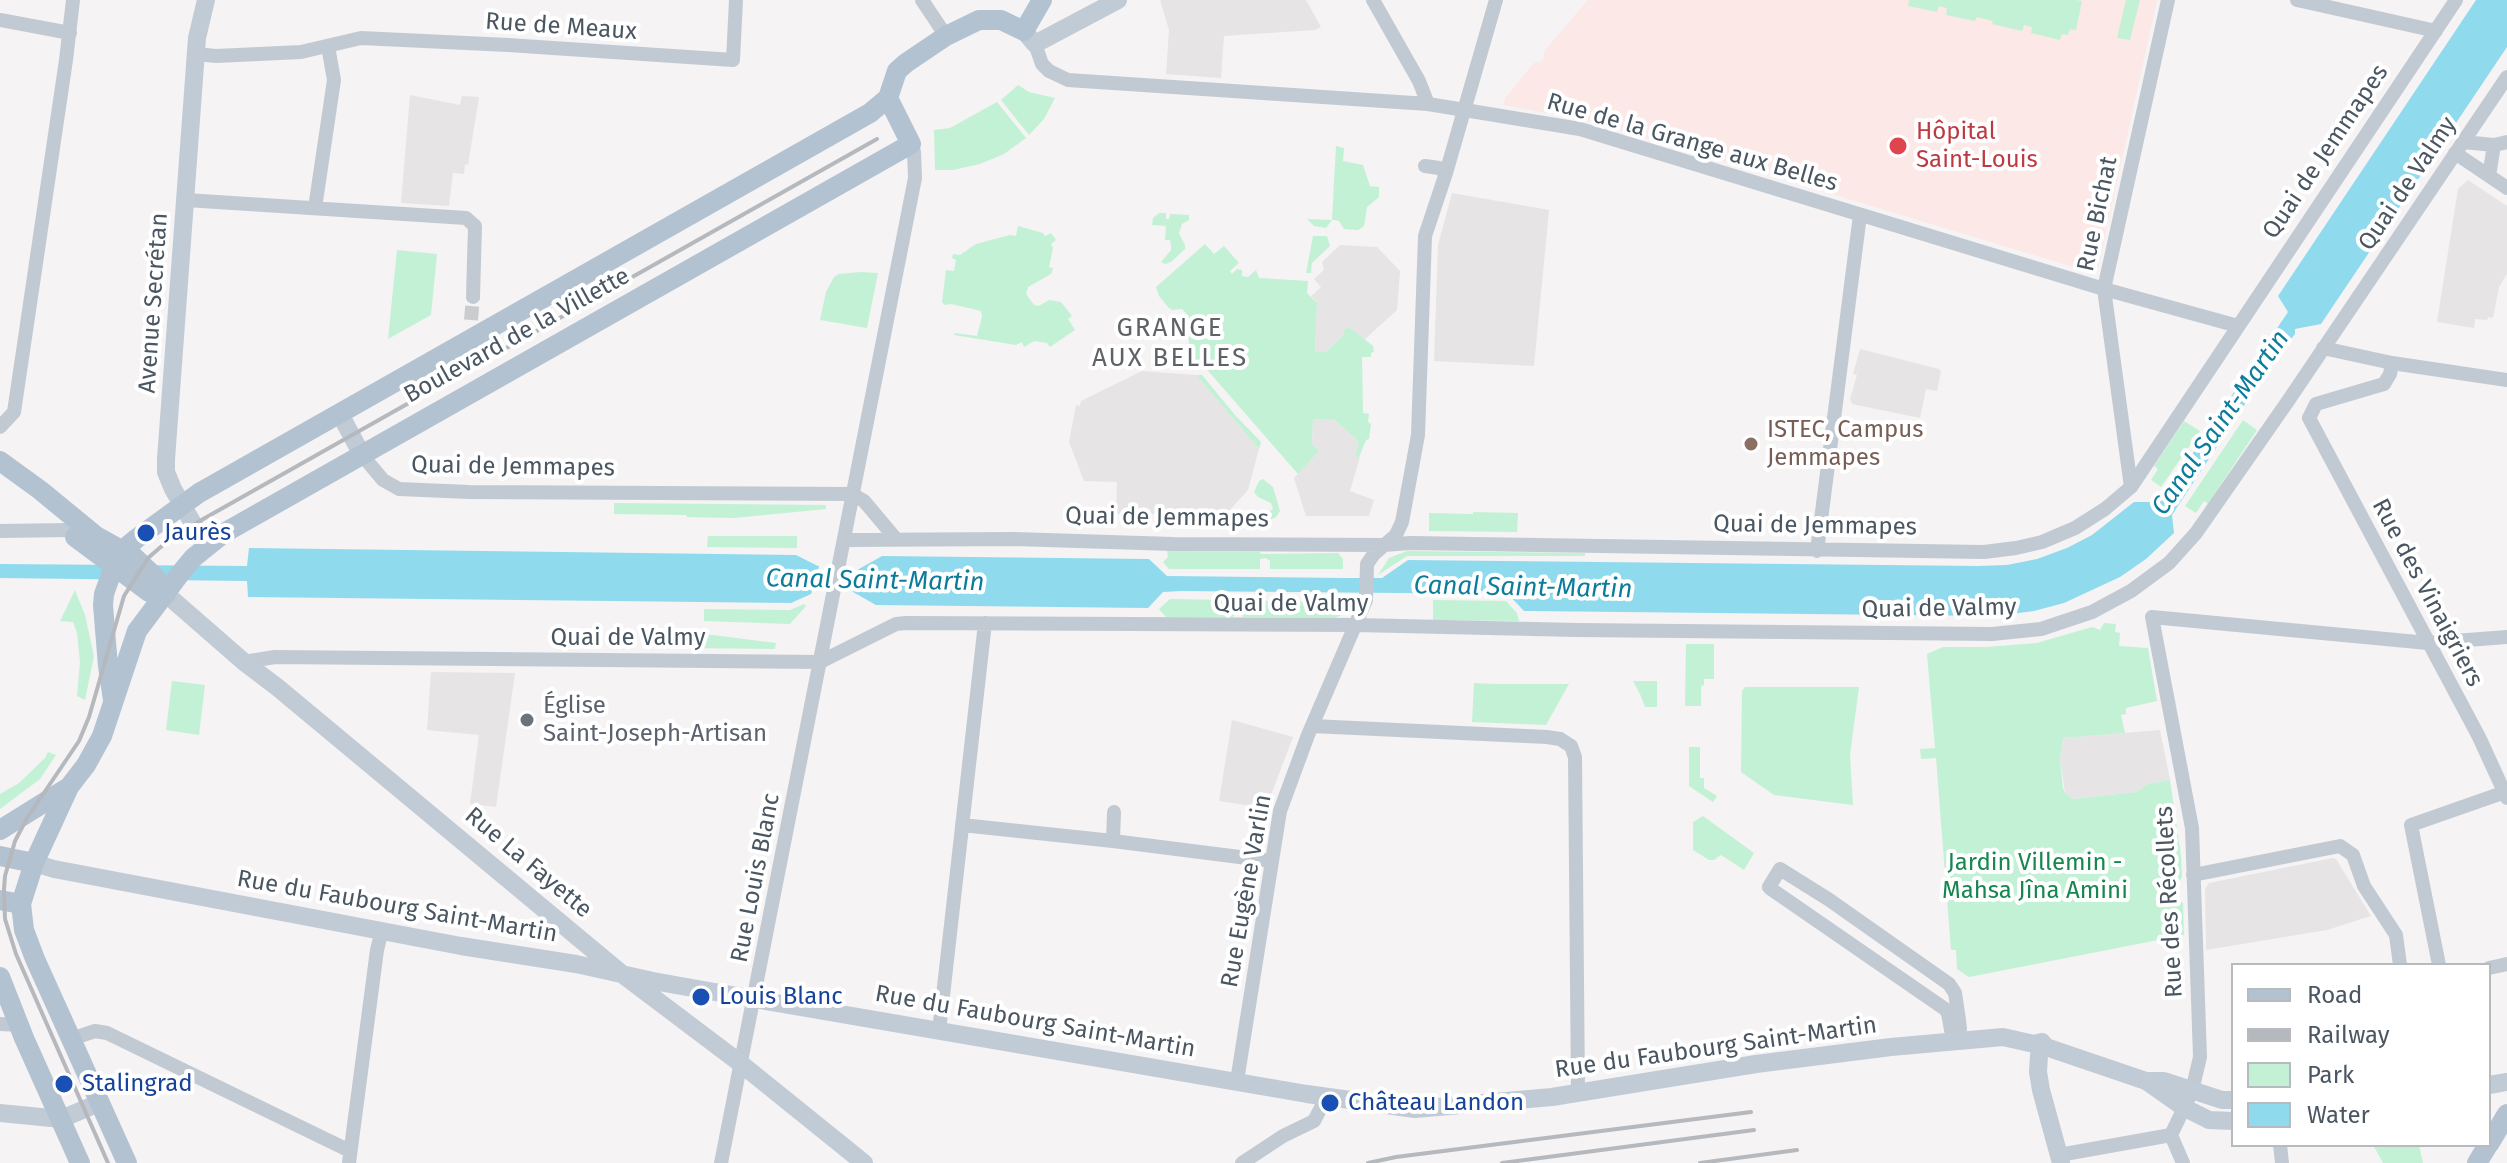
<!DOCTYPE html>
<html>
<head>
<meta charset="utf-8">
<style>
  body { margin:0 }
  #map { position:relative; width:2507px; height:1163px; overflow:hidden; background:#f5f3f3; font-family:"Fira Sans",sans-serif }
  canvas { display:block }
  .legend { position:absolute; left:2231px; top:963px; width:260px; height:184px; box-sizing:border-box; background:#fff; border:2px solid #b7bbc0; margin:0; padding:10px 14px; list-style:none; font-size:24px; color:#4a5661 }
  .legend li { display:flex; align-items:center; gap:16px; height:40px }
  .legend b { width:40px; border:2px solid #b7bbc0 }
</style>
</head>
<body>
<div id="map">
<canvas width="2507" height="1163"></canvas>
<ul class="legend">
<li><b style="height:10px;background:#b3c2d1"></b>Road</li>
<li><b style="height:10px;background:#b5b8bd"></b>Railway</li>
<li><b style="height:22px;background:#c3f1d5"></b>Park</li>
<li><b style="height:22px;background:#90daee"></b>Water</li>
</ul>
</div>
<script>
const ctx = document.querySelector('canvas').getContext('2d');
ctx.lineJoin = 'round';
function fillPath(path, color) {
  ctx.fillStyle = color;
  ctx.fill(path, 'evenodd');
}
function toPath(rows) {
  const path = new Path2D();
  for (const r of rows) {
    path.moveTo(r[0], r[1]);
    for (let i = 2; i < r.length; i += 2) path.lineTo(r[i], r[i + 1]);
  }
  return path;
}
function strokePath(path, color, width, dash) {
  ctx.strokeStyle = color;
  ctx.lineWidth = width;
  ctx.lineCap = dash ? 'butt' : 'round';
  ctx.setLineDash(dash || []);
  ctx.stroke(path);
}
function label(font, color, halo, rows, align = 'center') {
  ctx.font = font + ' "Fira Sans",sans-serif';
  ctx.lineWidth = 8;
  ctx.setLineDash([]);
  ctx.textBaseline = 'middle';
  ctx.strokeStyle = halo;
  ctx.fillStyle = color;
  for (const [text, x, y, turn = 0] of rows) {
    ctx.save();
    ctx.translate(x, y);
    ctx.rotate((+turn || 0) * Math.PI / 180);
    ctx.textAlign = isNaN(turn) ? turn : align;
    if (halo) ctx.strokeText(text, 0, 0);
    ctx.fillText(text, 0, 0);
    ctx.restore();
  }
}
const education = toPath([
  [1160,0,1306,0,1321,27,1315,30,1224,36,1221,78,1166,74,1169,30],
  [410,95,460,105,462,96,479,97,468,165,465,164,464,174,453,173,449,206,401,203],
  [2468,180,2507,206,2507,274,2499,287,2493,318,2488,317,2487,320,2475,319,2474,328,2437,322,2458,189],
  [1452,193,1549,210,1534,366,1434,361,1438,245],
  [1340,245,1377,247,1400,271,1397,310,1364,340,1349,327,1346,334,1326,352,1315,352,1317,303,1311,296,1321,287,1314,279,1324,270,1322,262],
  [1860,349,1939,369,1941,372,1937,391,1926,389,1920,418,1852,404,1850,399,1857,375,1853,374],
  [1142,371,1196,375,1259,449,1248,490,1228,512,1211,512,1208,508,1200,508,1189,514,1116,514,1117,482,1084,481,1069,442,1076,405,1080,406,1081,401],
  [1313,419,1335,420,1359,442,1355,455,1360,457,1350,491,1374,500,1369,516,1306,516,1294,478,1319,451,1312,444],
  [431,672,515,673,496,807,470,804,479,735,427,730],
  [1232,720,1293,737,1266,808,1219,801],
  [2160,730,2170,780,2148,784,2136,792,2074,799,2065,793,2060,757,2063,738],
  [2333,858,2336,859,2371,916,2327,930,2206,950,2205,889,2209,883]
]);
const medical = toPath([
  [1588,0,2157,0,2098,268,2090,272,1590,121,1503,105,1506,97,1534,63,1543,61,1545,50]
]);
const green = toPath([
  [1909,0,2076,0,2082,1,2076,30,2070,29,2068,35,2062,34,2060,40,2031,33,2032,27,2024,25,2022,31,1992,24,1993,21,1977,17,1975,21,1946,15,1947,8,1939,6,1937,12,1908,6],
  [2126,0,2140,0,2130,40,2117,38],
  [1018,85,1029,92,1055,98,1044,119,1029,135,1001,100],
  [997,102,1026,138,1004,154,980,164,953,170,935,170,934,130,950,128],
  [1336,146,1344,148,1343,161,1363,165,1370,186,1379,187,1379,197,1367,207,1364,226,1358,230,1344,229,1339,221,1335,220,1332,220,1326,228,1314,226,1307,219,1332,220],
  [1159,213,1166,213,1166,219,1169,219,1170,214,1189,215,1189,220,1182,224,1179,233,1185,245,1185,249,1171,262,1165,264,1161,262,1171,250,1171,245,1170,240,1165,240,1166,226,1152,225,1153,218],
  [1018,226,1043,233,1045,236,1051,233,1056,240,1051,244,1053,248,1049,267,1053,268,1051,274,1028,287,1026,294,1034,305,1039,306,1049,300,1061,302,1072,316,1068,319,1075,330,1050,347,1047,343,1034,341,1024,347,1022,342,1016,345,954,335,955,333,977,336,982,317,981,311,951,304,945,305,942,302,946,270,954,271,956,260,952,258,953,254,960,255,976,244,1010,235,1016,236],
  [1313,236,1327,236,1330,246,1312,263,1311,273,1306,273],
  [1205,244,1214,254,1224,246,1239,263,1230,271,1232,274,1237,269,1242,270,1242,276,1248,277,1256,270,1259,278,1308,281,1307,293,1317,303,1315,352,1326,352,1345,334,1343,331,1349,327,1373,346,1374,352,1371,353,1371,357,1362,357,1363,413,1369,414,1368,422,1371,424,1369,439,1366,440,1359,457,1355,455,1359,442,1335,420,1313,419,1312,444,1319,451,1298,474,1203,365,1198,364,1190,354,1186,313,1182,309,1172,310,1168,307,1159,296,1156,287],
  [397,250,437,254,431,315,388,339],
  [861,272,878,273,867,328,820,320,826,292,834,277,839,274],
  [1196,375,1202,375,1235,415,1261,442,1259,449],
  [2243,420,2257,430,2208,504,2204,501,2196,513,2185,506],
  [2184,421,2200,431,2161,487,2151,480,2158,469,2154,466],
  [1263,479,1273,487,1280,511,1276,517,1266,522,1263,516,1273,509,1271,503,1258,497,1254,492,1259,481],
  [614,503,826,505,826,509,734,518,687,517,686,515,614,514],
  [1473,512,1518,513,1517,532,1429,531,1429,513,1473,514],
  [708,536,797,536,797,548,707,547],
  [1167,551,1260,552,1261,554,1338,553,1343,559,1343,569,1270,569,1270,561,1266,558,1260,559,1260,569,1169,569,1163,562,1168,557],
  [1407,551,1585,553,1585,556,1407,556,1378,575,1389,558],
  [75,590,85,615,94,656,85,700,77,696,80,662,77,633,73,622,60,621],
  [1170,599,1225,600,1225,608,1235,608,1236,600,1342,603,1342,610,1340,616,1334,618,1243,617,1243,615,1234,615,1233,617,1166,617,1159,609],
  [1433,600,1506,601,1517,613,1519,621,1433,620],
  [804,604,806,606,790,624,704,621,704,609,790,610],
  [2104,623,2116,624,2115,632,2120,633,2119,646,2148,648,2157,701,2126,708,2126,714,2121,715,2125,733,2063,738,2060,758,2063,788,2065,793,2074,799,2136,792,2148,784,2170,780,2181,856,2182,877,2177,884,2178,899,2183,903,2184,935,1969,977,1957,969,1956,950,1951,950,1936,758,1921,759,1920,749,1935,748,1927,654,1943,647,1987,647,2037,643,2092,627,2100,630],
  [689,632,776,643,775,649,689,648],
  [1686,644,1714,644,1714,679,1704,679,1704,685,1701,686,1701,706,1685,706],
  [172,681,205,685,199,735,166,730],
  [1633,681,1657,681,1657,707,1645,707,1640,694],
  [1474,683,1495,684,1569,684,1546,725,1472,722],
  [1745,687,1859,687,1850,755,1853,805,1774,795,1741,772,1742,691],
  [1689,747,1700,747,1700,778,1704,778,1704,788,1717,796,1713,802,1689,786],
  [48,752,56,755,40,779,0,809,0,794,19,783,45,758],
  [1703,816,1754,853,1744,870,1721,855,1714,860,1709,860,1693,850,1693,822],
  [2373,1145,2419,1145,2423,1163,2383,1163]
]);
const water = toPath([
  [2476,0,2507,0,2507,47,2321,324,2295,329,2295,334,2272,363,2172,515,2174,533,2146,559,2120,577,2064,603,2034,611,1995,616,1529,611,1524,611,1508,594,1181,591,1163,592,1148,608,876,605,853,592,811,594,791,603,248,597,247,581,0,578,0,564,247,566,249,548,796,555,818,566,859,569,882,556,1149,559,1167,576,1345,578,1382,578,1408,560,1978,566,2007,565,2037,559,2067,548,2092,535,2134,502,2160,502,2288,312,2278,296]
]);
const pier = toPath([
  [820,563,860,564,852,596,810,598]
]);
const streetTunnel = toPath([
  [471,320,473,297]
]);
const street = toPath([
  [922,0,946,36],
  [1373,0,1419,81,1428,104],
  [2297,0,2436,31],
  [0,20,70,33],
  [1035,44,1042,64,1049,71,1068,80,1428,104,1580,129,2104,289,2238,326],
  [196,54,216,56,301,52,361,38,508,45,733,60,736,0],
  [2463,142,2494,145,2507,142],
  [2455,153,2507,188],
  [1425,166,1439,168,1446,173],
  [2489,176,2494,145],
  [186,200,466,218,475,226,473,297],
  [315,208,334,80,328,46],
  [2323,348,2392,363,2507,380],
  [2392,363,2390,374,2384,384,2316,404,2309,418,2479,737,2507,798],
  [0,427,14,412,66,60,73,0],
  [362,455,383,480,399,489,469,492,852,494,864,501,896,539],
  [2131,487,2104,289,2168,0],
  [0,531,68,530],
  [846,540,1014,539,1173,544,1384,545,1410,543,1984,552,2016,548,2042,542,2075,528,2105,509,2131,487,2456,0],
  [1817,551,1860,215],
  [244,662,275,657,820,662,896,624,906,623,1356,625,1577,630,1992,634,2041,629,2092,612,2131,591,2169,563,2196,533,2288,401,2507,77],
  [1312,726,1547,737,1560,739,1571,746,1575,757,1578,1093],
  [962,825,1113,841,1271,861],
  [1113,841,1114,812],
  [1780,869,1828,899,1949,984,1955,993,1959,1020,1960,1029,1957,1040,1951,1030,1948,1013,1945,1009,1771,889,1769,887,1780,869],
  [2193,875,2340,846,2353,855,2364,886,2396,935,2400,965],
  [2439,965,2411,825,2505,792],
  [2489,968,2507,964],
  [0,1024,19,1025],
  [939,1031,985,623],
  [71,1039,95,1031,107,1033,350,1151],
  [1237,1081,1280,811,1308,735,1366,600,1367,564,1374,554,1396,535,1402,522,1418,435,1425,236,1446,173,1496,0],
  [2280,1145,2282,1163],
  [2059,1155,2171,1135],
  [349,1163,377,950,382,930],
  [721,1163,915,178,914,152,911,144],
  [1242,1163,1283,1136,1314,1121,1327,1096],
  [2183,1163,2171,1135,2192,1091,2200,1057,2192,828,2152,617,2428,643,2507,637]
]);
const secondary = toPath([
  [206,0,197,38,166,459,166,472,173,489,206,546],
  [1024,31,1035,44,1118,0],
  [340,414,362,455],
  [166,594,244,662,277,687,622,974,740,1063,864,1163],
  [34,863,54,869,461,946,576,964,653,981,771,1002,1307,1094,1415,1109,1552,1097,1756,1064,1891,1047,2003,1037,2034,1044,2042,1042,2046,1047,2146,1081,2183,1107,2209,1120,2233,1121],
  [2039,1055,2038,1072,2041,1090,2061,1163],
  [2149,1081,2164,1081,2222,1100,2233,1100],
  [2489,1085,2507,1082],
  [0,1113,61,1119,99,1103]
]);
const primary = toPath([
  [0,461,40,490,96,536,134,557,156,578,166,594],
  [75,537,149,592,166,594],
  [113,700,108,666,103,605,104,594,114,566,123,550,136,539,199,493,870,113,888,98],
  [0,830,69,787],
  [0,856,34,863],
  [0,900,21,904],
  [0,977,24,1038,80,1163],
  [2489,1144,2507,1114],
  [127,1163,35,959,24,930,21,904,34,863,69,787,86,765,102,736,137,631,179,575,193,558,224,533,911,144,888,98,897,71,906,63,946,36,979,20,1001,20,1024,31,1042,0],
  [2477,1163,2488,1145]
]);
const rail = toPath([
  [108,1163,16,954,5,919,4,889,5,876,15,841,27,818,79,741,89,717,124,596,148,558,170,539,205,518,877,139],
  [1368,1163,1396,1157,1751,1112],
  [1502,1163,1754,1130],
  [1700,1163,1797,1150]
]);
const markers = [
  [1898,146,10,"#e0444e"],
  [1751,444,8,"#8d6e63"],
  [146,533,10,"#1a4fb4"],
  [527,720,8,"#6b7280"],
  [701,997,10,"#1a4fb4"],
  [64,1084,10,"#1a4fb4"],
  [1330,1103,10,"#1a4fb4"]
];
const streetNames = [
  ["Rue de Meaux",561,27,4],
  ["Rue de la Grange aux Belles",1692,143,16],
  ["Quai de Jemmapes",2326,152,-56],
  ["Quai de Valmy",2408,184,-56],
  ["Rue Bichat",2098,214,-78],
  ["Avenue Secrétan",154,303,-86],
  ["Boulevard de la Villette",517,336,-29],
  ["Quai de Jemmapes",513,467,1],
  ["Quai de Jemmapes",1167,518,1],
  ["Quai de Jemmapes",1815,526,1],
  ["Rue des Vinaigriers",2427,593,62],
  ["Quai de Valmy",1291,604],
  ["Quai de Valmy",1939,609,-1],
  ["Quai de Valmy",628,638],
  ["Rue La Fayette",528,863,40],
  ["Rue Louis Blanc",756,878,-79],
  ["Rue Eugène Varlin",1247,891,-80],
  ["Rue des Récollets",2170,902,-93],
  ["Rue du Faubourg Saint-Martin",397,907,10],
  ["Rue du Faubourg Saint-Martin",1035,1022,10],
  ["Rue du Faubourg Saint-Martin",1716,1048,-8]
];
const healthNames = [
  ["Hôpital",1916,132],
  ["Saint-Louis",1916,160]
];
const educationNames = [
  ["ISTEC, Campus",1767,430],
  ["Jemmapes",1767,458]
];
const transitNames = [
  ["Jaurès",164,533],
  ["Louis Blanc",719,997],
  ["Stalingrad",82,1084],
  ["Château Landon",1348,1103]
];
const worshipNames = [
  ["Église",543,706],
  ["Saint-Joseph-Artisan",543,734]
];
const parkNames = [
  ["Jardin Villemin -",2035,863],
  ["Mahsa Jîna Amini",2035,891]
];
const neighbourhoodNames = [
  ["GRANGE",1170,329],
  ["AUX BELLES",1170,359]
];
const waterNames = [
  ["Canal Saint-Martin",2221,423,-55],
  ["Canal Saint-Martin",875,581,1],
  ["Canal Saint-Martin",1523,588,1]
];
fillPath(education, '#e6e4e5');
fillPath(medical, '#fce8e6');
fillPath(green, '#c3f1d5');
fillPath(water, '#90daee');
fillPath(pier, '#f5f3f3');
strokePath(streetTunnel, '#caccce', 14, [14, 7]);
strokePath(street, '#c1cad2', 14);
strokePath(secondary, '#c1cbd6', 18);
strokePath(primary, '#b3c2d1', 20);
strokePath(rail, '#b5b8bd', 4);
for (const [x, y, r, color] of markers) {
  const dot = new Path2D();
  dot.arc(x, y, r, 0, 2 * Math.PI);
  ctx.fillStyle = color;
  ctx.fill(dot);
  strokePath(dot, '#fff', 3);
}
label('24px', '#4a5661', '#fff', streetNames);
label('24px', '#be3a42', '#fff', healthNames, 'left');
label('24px', '#785e54', '#fff', educationNames, 'left');
label('24px', '#164399', '#fff', transitNames, 'left');
label('24px', '#5b616d', '#fff', worshipNames, 'left');
label('24px', '#17864f', '#fff', parkNames);
ctx.letterSpacing = '2px';
label('26px', '#5f6368', '#fff', neighbourhoodNames);
ctx.letterSpacing = '0px';
label('italic 26px', '#0c7c9b', '#fff', waterNames);
</script>
</body>
</html>
